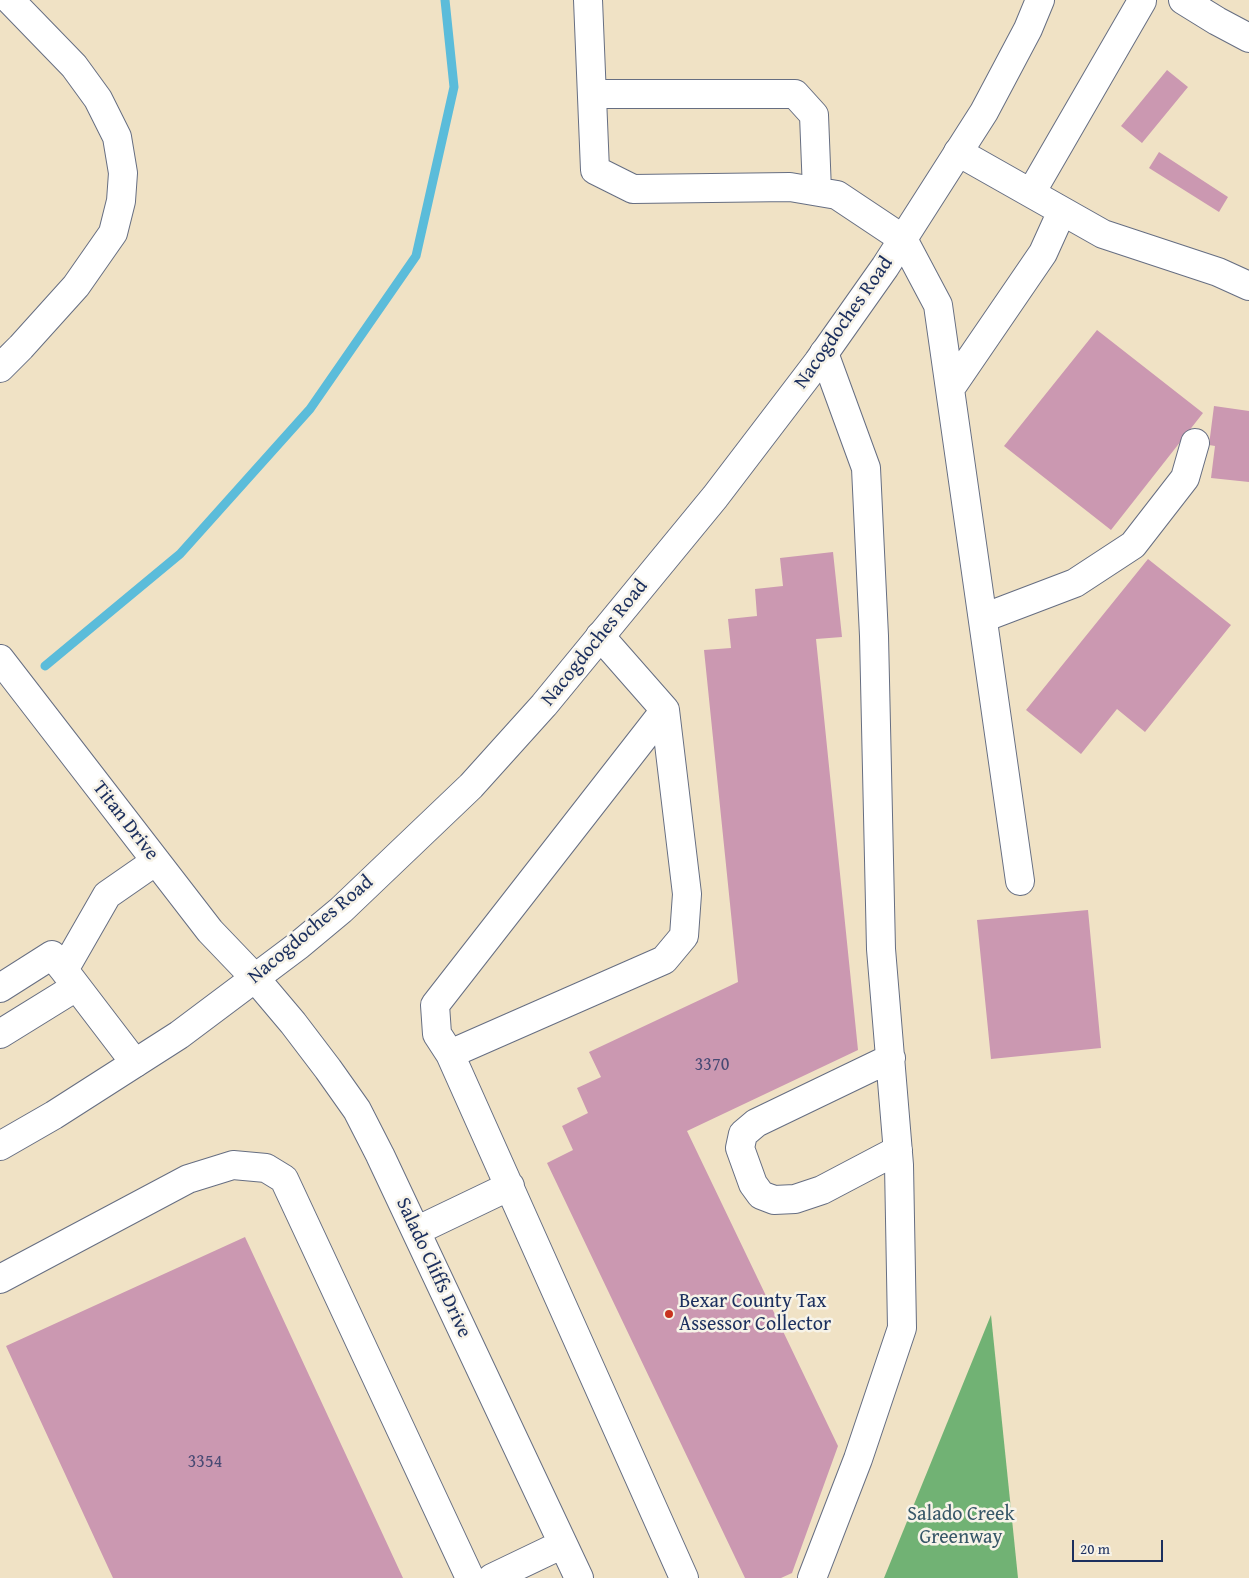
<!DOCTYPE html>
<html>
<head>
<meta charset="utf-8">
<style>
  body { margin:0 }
  #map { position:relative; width:1249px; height:1578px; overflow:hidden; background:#f0e2c5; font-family:"Gentium Book Plus",serif }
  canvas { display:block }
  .scale { position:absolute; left:1072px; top:1540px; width:91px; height:22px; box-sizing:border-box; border:2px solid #1b2f5e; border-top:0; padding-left:6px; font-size:15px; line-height:18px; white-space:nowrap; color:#1b2f5e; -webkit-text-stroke:4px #f7f3e8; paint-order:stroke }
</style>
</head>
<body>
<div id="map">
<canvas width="1249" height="1578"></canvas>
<div class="scale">20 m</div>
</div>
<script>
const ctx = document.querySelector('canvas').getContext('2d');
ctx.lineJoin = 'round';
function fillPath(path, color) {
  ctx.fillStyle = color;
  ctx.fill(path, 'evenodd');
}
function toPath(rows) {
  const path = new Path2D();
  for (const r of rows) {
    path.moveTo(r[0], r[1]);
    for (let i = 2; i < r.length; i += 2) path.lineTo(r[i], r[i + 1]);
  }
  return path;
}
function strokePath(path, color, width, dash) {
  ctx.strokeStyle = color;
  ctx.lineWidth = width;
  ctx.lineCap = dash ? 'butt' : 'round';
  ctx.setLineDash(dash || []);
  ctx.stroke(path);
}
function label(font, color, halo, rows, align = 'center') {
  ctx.font = font + ' "Gentium Book Plus",serif';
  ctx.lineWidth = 5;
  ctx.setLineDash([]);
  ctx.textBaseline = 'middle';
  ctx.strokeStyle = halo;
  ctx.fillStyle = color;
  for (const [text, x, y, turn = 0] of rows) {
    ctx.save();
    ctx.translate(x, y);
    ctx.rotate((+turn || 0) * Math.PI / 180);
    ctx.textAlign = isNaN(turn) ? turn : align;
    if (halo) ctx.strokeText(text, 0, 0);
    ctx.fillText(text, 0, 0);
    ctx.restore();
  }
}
const forest = toPath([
  [991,1315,1018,1578,884,1578]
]);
const stream = toPath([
  [45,666,180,554,310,409,416,256,454,87,445,0]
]);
const building = toPath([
  [1167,70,1188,87,1142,143,1121,126],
  [1159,152,1228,197,1219,212,1149,168],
  [1097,330,1203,413,1111,530,1004,446],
  [1214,406,1249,411,1249,482,1211,478,1215,446,1209,445],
  [833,552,842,637,816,639,858,1050,687,1131,838,1446,792,1573,781,1578,745,1578,547,1163,573,1150,562,1126,588,1113,577,1088,601,1077,589,1052,738,982,704,650,731,648,728,619,757,616,755,589,783,586,780,558],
  [1148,559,1231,625,1145,732,1117,709,1081,754,1026,710],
  [1088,910,1101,1048,991,1059,977,920],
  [245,1237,403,1578,113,1578,6,1346]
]);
const minor = toPath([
  [588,0,595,170,633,189,790,187,837,195,903,239,938,305,1020,881],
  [1183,0,1217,21,1249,38],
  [592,94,795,94,814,115,817,191],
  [958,152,1103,234,1218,272,1249,286],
  [1031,193,1142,1,1141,0],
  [0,368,21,347,76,286,113,233,121,201,123,173,117,137,98,99,74,66,10,0],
  [950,389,1043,253,1062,211],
  [983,618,1075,583,1133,545,1185,478,1195,443],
  [600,636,665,710,687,894,684,936,664,960,450,1054,437,1034,435,1005,665,710],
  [0,659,210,931,255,978,293,1023,328,1069,357,1110,380,1155,579,1578],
  [64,970,135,1063],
  [0,988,52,955,64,970,107,895,156,861],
  [0,1034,76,987],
  [450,1054,684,1578],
  [891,1058,756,1123,743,1134,740,1148,753,1184,761,1195,774,1200,795,1199,822,1190,898,1150],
  [416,1231,510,1186],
  [0,1279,188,1179,233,1165,266,1168,284,1179,470,1578],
  [492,1578,563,1544],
  [812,1578,858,1459,902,1328,899,1165,881,949,874,636,866,468,824,353]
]);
const major = toPath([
  [0,1146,54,1115,179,1035,299,945,341,910,471,786,544,705,715,497,818,362,885,267,984,112,1028,29,1040,0]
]);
const markers = [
  [669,1314,5,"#c8321e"]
];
const numberNames = [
  ["3370",712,1065],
  ["3354",205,1462]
];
const streetNames = [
  ["Nacogdoches Road",844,323,-55],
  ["Nacogdoches Road",595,643,-51],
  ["Titan Drive",125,821,52],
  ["Nacogdoches Road",311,930,-40],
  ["Salado Cliffs Drive",433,1268,65]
];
const poiNames = [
  ["Bexar County Tax",679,1302],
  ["Assessor Collector",679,1325]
];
const parkNames = [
  ["Salado Creek",961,1515],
  ["Greenway",961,1538]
];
fillPath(forest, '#71b274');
strokePath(stream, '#5bbcda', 9);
fillPath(building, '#cb98b1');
strokePath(minor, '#666e82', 30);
strokePath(major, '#666e82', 30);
strokePath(minor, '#fff', 28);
strokePath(major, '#fff', 28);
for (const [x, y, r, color] of markers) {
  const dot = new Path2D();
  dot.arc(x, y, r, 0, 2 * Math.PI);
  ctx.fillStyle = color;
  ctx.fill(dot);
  strokePath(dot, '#f7f3e8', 2);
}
label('18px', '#474973', null, numberNames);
label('20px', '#1b2f5e', '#f7f3e8', streetNames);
label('20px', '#1b2f5e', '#f7f3e8', poiNames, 'left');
label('20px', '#375768', '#f7f3e8', parkNames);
</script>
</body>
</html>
